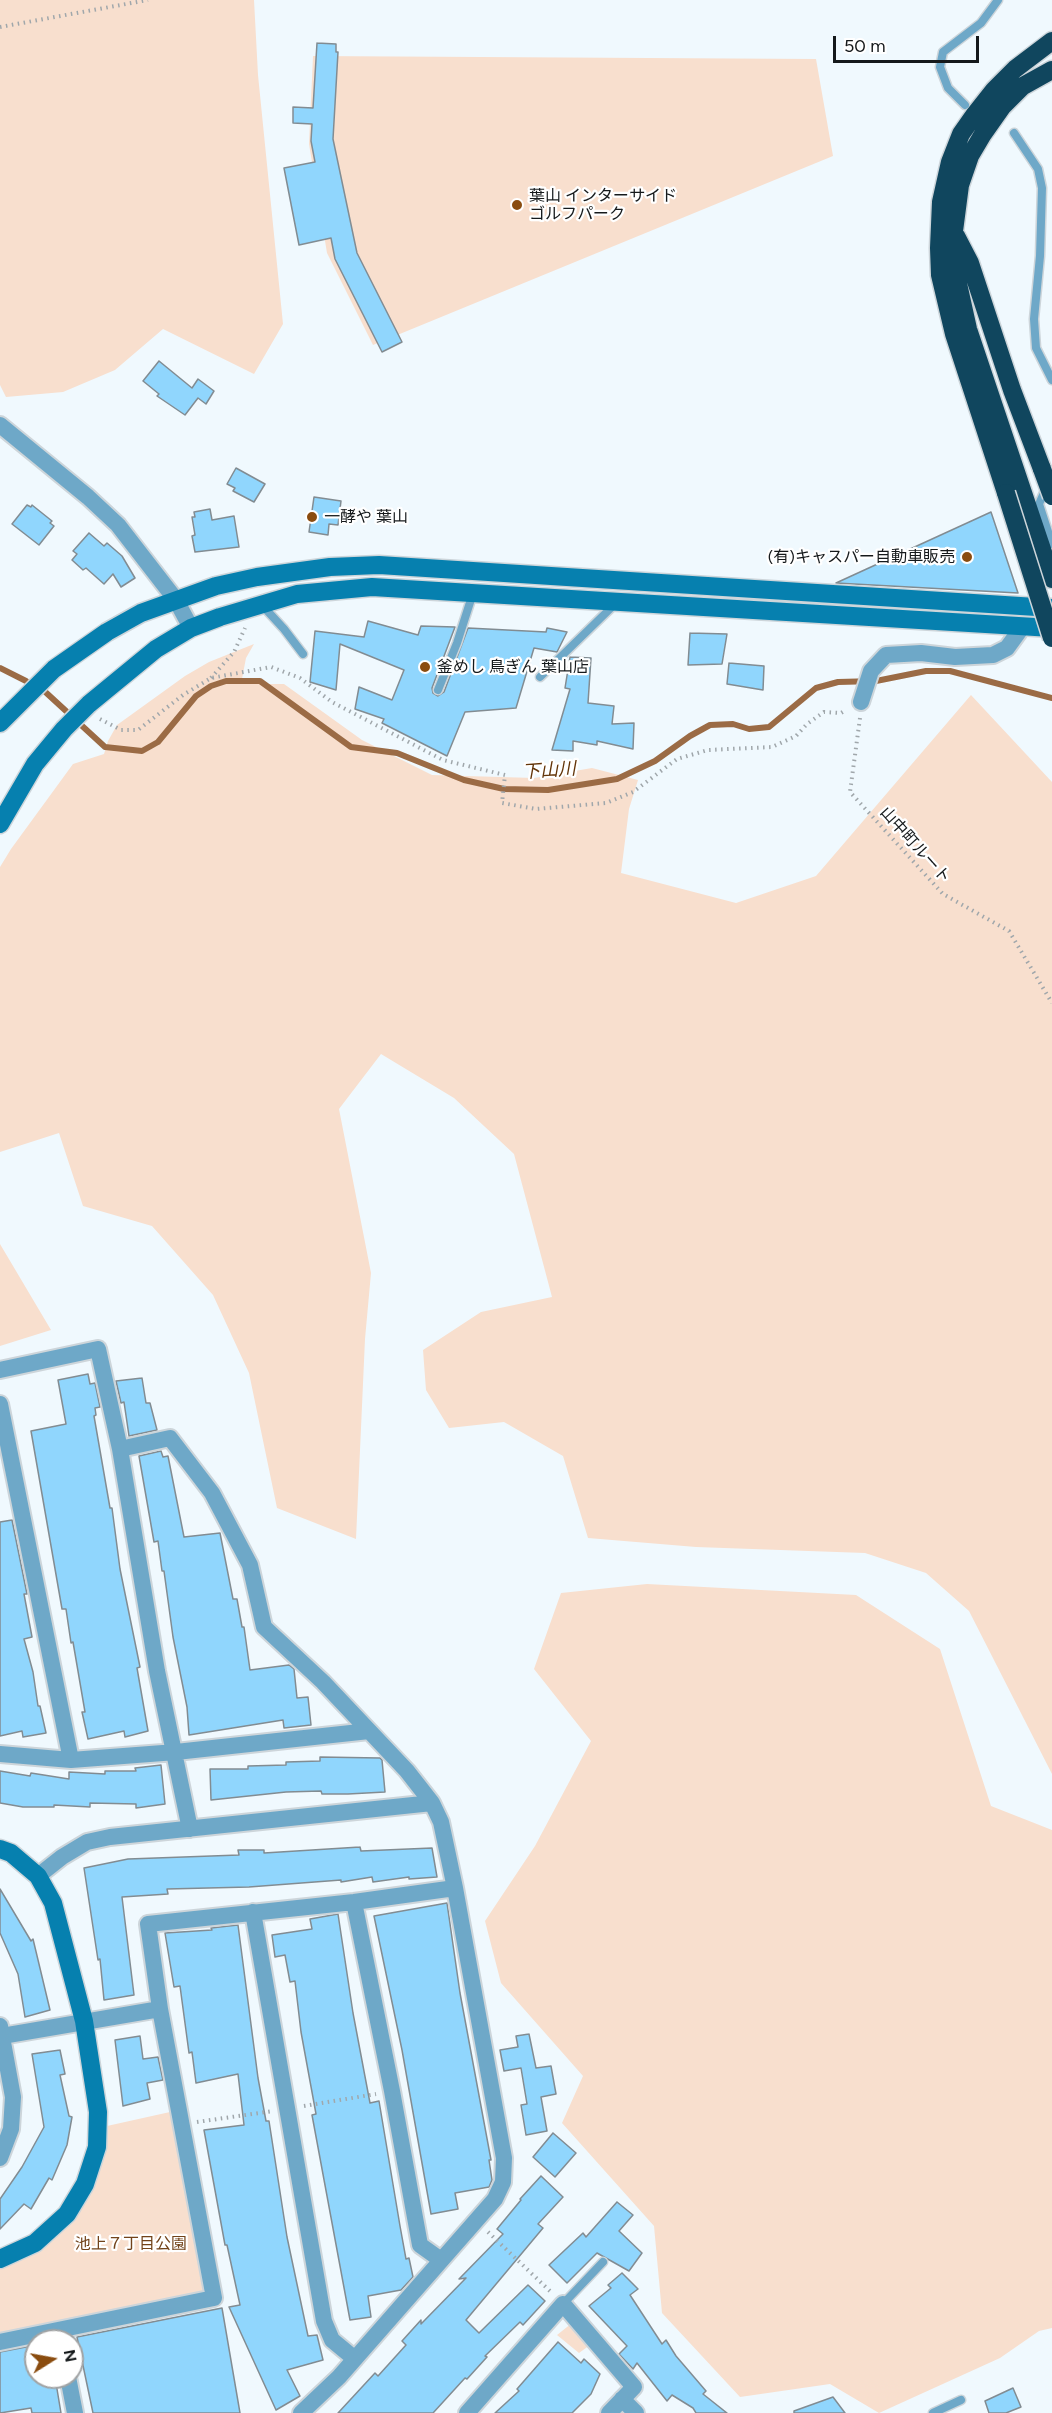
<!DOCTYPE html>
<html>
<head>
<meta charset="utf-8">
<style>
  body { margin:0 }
  #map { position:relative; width:1052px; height:2413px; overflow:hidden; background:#f0f9fe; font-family:Figtree,sans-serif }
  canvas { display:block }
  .north { position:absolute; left:24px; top:2329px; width:60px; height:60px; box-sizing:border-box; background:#fff; border:2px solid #a1a3a4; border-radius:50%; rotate:79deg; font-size:16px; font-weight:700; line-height:24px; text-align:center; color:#15191b }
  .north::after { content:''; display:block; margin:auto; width:21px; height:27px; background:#8a4c0f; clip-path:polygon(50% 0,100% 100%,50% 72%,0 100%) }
  .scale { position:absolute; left:833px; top:36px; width:146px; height:27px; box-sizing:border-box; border:3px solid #15191b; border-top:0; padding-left:8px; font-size:18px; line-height:21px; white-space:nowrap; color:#15191b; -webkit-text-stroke:4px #fff; paint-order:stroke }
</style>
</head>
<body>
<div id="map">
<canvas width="1052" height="2413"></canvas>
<div class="north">N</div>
<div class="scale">50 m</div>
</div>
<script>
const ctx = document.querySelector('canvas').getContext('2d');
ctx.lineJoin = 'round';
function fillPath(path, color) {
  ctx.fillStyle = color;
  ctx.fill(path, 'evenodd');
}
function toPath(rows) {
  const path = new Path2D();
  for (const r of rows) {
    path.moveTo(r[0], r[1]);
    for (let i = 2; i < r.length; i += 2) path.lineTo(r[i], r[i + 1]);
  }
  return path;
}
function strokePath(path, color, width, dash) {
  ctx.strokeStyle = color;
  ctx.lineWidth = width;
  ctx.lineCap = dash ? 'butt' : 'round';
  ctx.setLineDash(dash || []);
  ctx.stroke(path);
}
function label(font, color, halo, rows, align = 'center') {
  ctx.font = font + ' Figtree,"Noto Sans JP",sans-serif';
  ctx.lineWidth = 4.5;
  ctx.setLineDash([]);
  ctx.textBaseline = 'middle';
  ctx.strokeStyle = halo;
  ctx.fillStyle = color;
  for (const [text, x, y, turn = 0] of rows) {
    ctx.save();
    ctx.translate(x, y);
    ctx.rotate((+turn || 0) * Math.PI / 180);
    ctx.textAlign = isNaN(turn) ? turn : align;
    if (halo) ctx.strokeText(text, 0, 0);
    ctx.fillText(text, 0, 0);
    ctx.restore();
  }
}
const green = toPath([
  [0,0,254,0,258,75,283,324,254,374,163,329,115,370,63,392,6,397,0,385],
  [313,56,816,59,833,156,373,345,327,253,309,144],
  [254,644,246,658,241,684,284,684,362,740,432,775,534,778,592,768,638,780,629,809,621,873,736,903,816,876,971,695,1052,782,1052,1774,969,1611,926,1573,865,1553,696,1547,588,1538,563,1456,504,1422,449,1428,426,1390,423,1350,481,1312,552,1297,514,1154,454,1098,381,1054,339,1109,371,1273,365,1339,356,1539,277,1508,249,1373,213,1295,152,1226,83,1206,59,1133,0,1152,0,867,11,849,73,764,104,754,108,741,117,725,185,676,209,662],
  [0,1244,51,1330,0,1346],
  [647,1584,856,1595,940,1649,991,1806,1052,1830,1052,2328,1039,2331,1000,2358,879,2413,830,2384,740,2397,662,2313,654,2226,562,2123,583,2076,501,1983,485,1921,535,1846,591,1741,534,1669,561,1593],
  [179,2110,213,2298,0,2342,0,2259,67,2214,98,2128],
  [572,2323,590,2345,579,2353,557,2335]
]);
const stream = toPath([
  [0,668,26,681],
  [41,688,66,711],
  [80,724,105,747,142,751,158,742,196,696,211,686,226,681,260,681,351,747,397,753,464,780,504,789,548,790,617,779,655,761,690,736,710,725,733,724,749,729,769,727,816,688,838,682,876,681,926,671,950,671,1052,698]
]);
const building = toPath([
  [317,43,336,44,336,52,338,52,333,139,357,253,402,342,382,352,335,259,331,238,299,245,284,168,315,162,311,141,312,124,293,123,293,107,313,108,317,43],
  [159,361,192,388,198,379,214,391,206,404,198,398,185,415,157,396,159,394,143,381,159,361],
  [236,468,265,484,254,502,233,491,235,488,227,484,236,468],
  [314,497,341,501,338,525,329,524,328,535,309,532,314,497],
  [27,505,31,507,32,505,52,521,50,523,54,526,39,545,12,524,27,505],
  [210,509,212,520,234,516,239,547,195,552,192,536,195,535,192,517,195,517,194,512,210,509],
  [991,512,1018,593,836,583,991,512],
  [89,533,104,546,107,543,122,556,135,578,121,587,113,574,104,584,86,568,83,570,72,560,77,554,73,551,89,533],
  [368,621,418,635,421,626,455,627,432,688,433,693,438,696,444,692,468,628,546,632,547,628,567,632,557,652,534,648,516,708,465,712,447,756,382,723,384,719,355,709,359,687,392,700,404,670,340,644,336,690,310,682,315,631,364,637,368,621],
  [690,633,727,634,722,664,688,665,690,633],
  [570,657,591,658,588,703,614,706,612,724,634,723,633,749,597,741,597,745,573,741,573,751,552,750,570,689,565,688,570,657],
  [729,663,764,666,763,690,727,684,729,663],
  [88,1374,90,1384,95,1383,100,1407,95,1408,96,1415,94,1416,110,1508,112,1508,120,1569,140,1667,137,1668,148,1731,125,1737,124,1731,88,1739,82,1712,85,1712,73,1642,71,1643,66,1609,62,1609,31,1431,66,1424,58,1380,88,1374],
  [142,1378,146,1403,150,1403,157,1430,129,1436,124,1402,121,1403,116,1381,142,1378],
  [161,1451,163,1457,168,1456,184,1537,220,1533,233,1599,237,1599,242,1627,244,1627,250,1670,289,1665,294,1669,297,1698,308,1697,311,1725,284,1728,283,1720,189,1735,187,1707,173,1637,164,1571,162,1571,158,1541,154,1542,139,1456,161,1451],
  [12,1520,27,1594,24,1594,32,1637,24,1639,33,1672,38,1706,40,1706,46,1733,23,1737,22,1731,0,1736,0,1522,12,1520],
  [320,1757,380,1758,382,1760,385,1792,348,1794,322,1794,321,1791,286,1792,211,1800,210,1769,248,1769,248,1766,286,1765,286,1762,320,1761,320,1757],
  [161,1765,165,1804,136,1808,136,1804,90,1803,90,1807,54,1805,54,1807,23,1807,0,1803,0,1771,30,1776,31,1773,69,1779,69,1772,105,1774,105,1771,136,1771,135,1768,161,1765],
  [360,1847,361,1851,432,1848,437,1877,409,1879,409,1877,373,1882,372,1877,341,1882,341,1880,249,1887,167,1889,168,1894,122,1897,134,1995,104,2000,100,1959,98,1960,84,1868,128,1859,239,1855,238,1850,264,1850,264,1853,360,1847],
  [0,1889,31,1941,33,1939,50,2010,25,2017,18,1974,0,1933,0,1889],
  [447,1903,460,1993,491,2160,489,2160,492,2180,489,2187,455,2193,458,2209,431,2214,402,2050,374,1916,447,1903],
  [338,1914,353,2013,370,2103,379,2101,400,2226,406,2259,409,2258,413,2277,401,2290,368,2296,371,2317,350,2320,312,2115,316,2114,301,2032,295,1981,290,1982,285,1955,275,1957,272,1935,312,1929,310,1919,338,1914],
  [238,1925,258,2078,266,2121,269,2121,287,2237,308,2336,317,2335,323,2360,287,2370,300,2396,276,2410,229,2307,240,2305,227,2245,225,2245,204,2130,244,2125,238,2074,196,2083,192,2052,189,2053,180,1986,174,1987,165,1933,212,1930,211,1928,238,1925],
  [529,2034,536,2068,551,2066,556,2094,541,2097,547,2131,526,2135,521,2105,527,2104,521,2068,504,2071,500,2050,518,2047,516,2036,529,2034],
  [140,2036,143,2059,158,2057,163,2080,147,2083,150,2099,123,2106,115,2040,140,2036],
  [60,2050,65,2074,60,2075,69,2116,72,2117,67,2145,52,2180,49,2178,31,2209,24,2204,0,2229,0,2199,22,2167,44,2127,32,2054,60,2050],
  [553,2133,576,2153,555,2177,533,2157,553,2133],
  [541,2176,563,2197,538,2224,543,2228,466,2320,479,2333,528,2285,545,2301,523,2325,520,2322,485,2356,487,2357,467,2379,465,2378,433,2413,338,2413,375,2373,378,2376,406,2345,402,2341,421,2320,421,2324,466,2278,459,2279,503,2234,497,2229,521,2200,520,2199,541,2176],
  [617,2202,633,2215,619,2231,642,2253,629,2271,597,2253,567,2283,549,2265,583,2233,586,2237,617,2202],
  [622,2273,638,2289,630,2295,662,2344,666,2340,676,2356,706,2391,703,2394,727,2413,696,2413,693,2408,672,2395,667,2401,637,2363,633,2369,619,2354,627,2346,589,2306,611,2288,608,2285,622,2273],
  [222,2308,240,2413,93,2413,77,2337,222,2308],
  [558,2342,581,2363,584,2359,600,2374,591,2394,572,2413,495,2413,519,2391,517,2389,558,2342],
  [36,2345,36,2377,55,2377,61,2413,32,2413,31,2408,0,2413,0,2352,36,2345],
  [1013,2388,1021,2407,1006,2413,989,2413,985,2401,1013,2388],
  [833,2397,845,2413,794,2413,794,2411,833,2397]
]);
const path = toPath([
  [0,27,148,0],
  [211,678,234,652,245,628],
  [860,718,850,792,943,894,1009,931,1052,1003],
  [100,719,121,730,138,730,183,695,211,678,271,667,300,678,332,702,443,760,505,775,502,803,536,809,606,803,633,792,677,759,708,750,772,747,796,736,807,724,824,712,841,713,846,710],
  [304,2106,376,2094],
  [197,2122,273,2111],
  [488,2232,552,2293]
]);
const lane = toPath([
  [965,105,948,88,940,67,943,52,981,23,998,0],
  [1014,133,1038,169,1042,188,1040,256,1034,319,1036,348,1052,380],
  [1047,486,1039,504,1052,544],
  [261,604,284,629,303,654],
  [540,677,615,604],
  [438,690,457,643,473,593],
  [563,2304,603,2262],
  [933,2413,961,2400]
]);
const street = toPath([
  [0,425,88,497,118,525,176,600,191,628],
  [861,702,871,671,886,655,921,653,955,657,993,655,1007,648,1023,626],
  [0,1370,98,1349,120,1449,157,1671,190,1829],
  [0,1404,71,1760],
  [120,1449,170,1438,212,1493,250,1565,264,1627,323,1682,407,1771,432,1803],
  [0,1754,71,1760,176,1752,369,1731],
  [38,1876,62,1857,87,1842,110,1837,432,1803,441,1822,455,1888,504,2158,503,2182,495,2199,339,2377,301,2413],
  [354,1902,392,2091,420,2245,441,2260],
  [253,1912,324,2321,332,2340,355,2359],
  [160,2009,148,1924,354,1902,455,1888],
  [0,2026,13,2097,11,2129,0,2158],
  [0,2342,214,2298,160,2009,2,2036],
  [68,2377,75,2413],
  [622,2399,636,2413],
  [467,2413,563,2304,634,2387,609,2413]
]);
const secondary = toPath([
  [0,723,54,669,107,632,141,613,216,586,257,577,330,567,379,565,1052,608],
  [0,824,35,764,64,729,89,704,156,649,191,628,220,617,297,594,372,587,1052,628],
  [0,1849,11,1853,38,1876,53,1903,84,2021,98,2112,97,2147,85,2184,67,2214,35,2243,0,2259]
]);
const highway = toPath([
  [1052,70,1023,86,1002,107,983,134,970,156,960,185,954,231,955,270,968,329,1052,579],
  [956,236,970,263,1012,390,1042,469],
  [1006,493,954,334,940,275,939,248,941,202,950,162,961,134,975,114,994,90,1015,69,1052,41]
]);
const highwayBridge = toPath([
  [1042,469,1052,496],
  [1006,493,1052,638]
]);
const markers = [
  [517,205,6,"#8a4c0f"],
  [312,517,6,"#8a4c0f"],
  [967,557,6,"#8a4c0f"],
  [425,667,6,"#8a4c0f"]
];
const poiNames = [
  ["葉山 インターサイド",529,196],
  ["ゴルフパーク",529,214],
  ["一酵や 葉山",324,517],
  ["(有)キャスパー自動車販売",955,557,"right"],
  ["釜めし 鳥ぎん 葉山店",437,667]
];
const streetNames = [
  ["山中町ルート",915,845,48]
];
const parkNames = [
  ["池上７丁目公園",131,2244]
];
const waterNames = [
  ["下山川",549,771,-4]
];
fillPath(green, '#f8dfce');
strokePath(stream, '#9b6b45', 6);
fillPath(building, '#90d6fd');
strokePath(building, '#828c92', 1.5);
strokePath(lane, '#cdd5da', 11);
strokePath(street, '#cdd5da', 20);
strokePath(secondary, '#cdd5da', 21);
strokePath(highway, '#cdd5da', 21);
strokePath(path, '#a0a7ab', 4, [1.5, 4.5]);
strokePath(lane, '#6ea8c8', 8);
strokePath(street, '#6ea8c8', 16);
strokePath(secondary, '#0680af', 18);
strokePath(highway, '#10465e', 18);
strokePath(highwayBridge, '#cdd5da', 21, []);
strokePath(highwayBridge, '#10465e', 18);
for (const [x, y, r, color] of markers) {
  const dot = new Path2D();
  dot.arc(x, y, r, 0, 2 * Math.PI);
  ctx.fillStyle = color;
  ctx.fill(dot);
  strokePath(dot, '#fff', 2);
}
label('16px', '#15191b', '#fff', poiNames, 'left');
label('16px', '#15191b', '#fff', streetNames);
label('16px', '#72431a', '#fff', parkNames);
label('italic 18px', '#633509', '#fff', waterNames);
</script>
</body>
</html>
